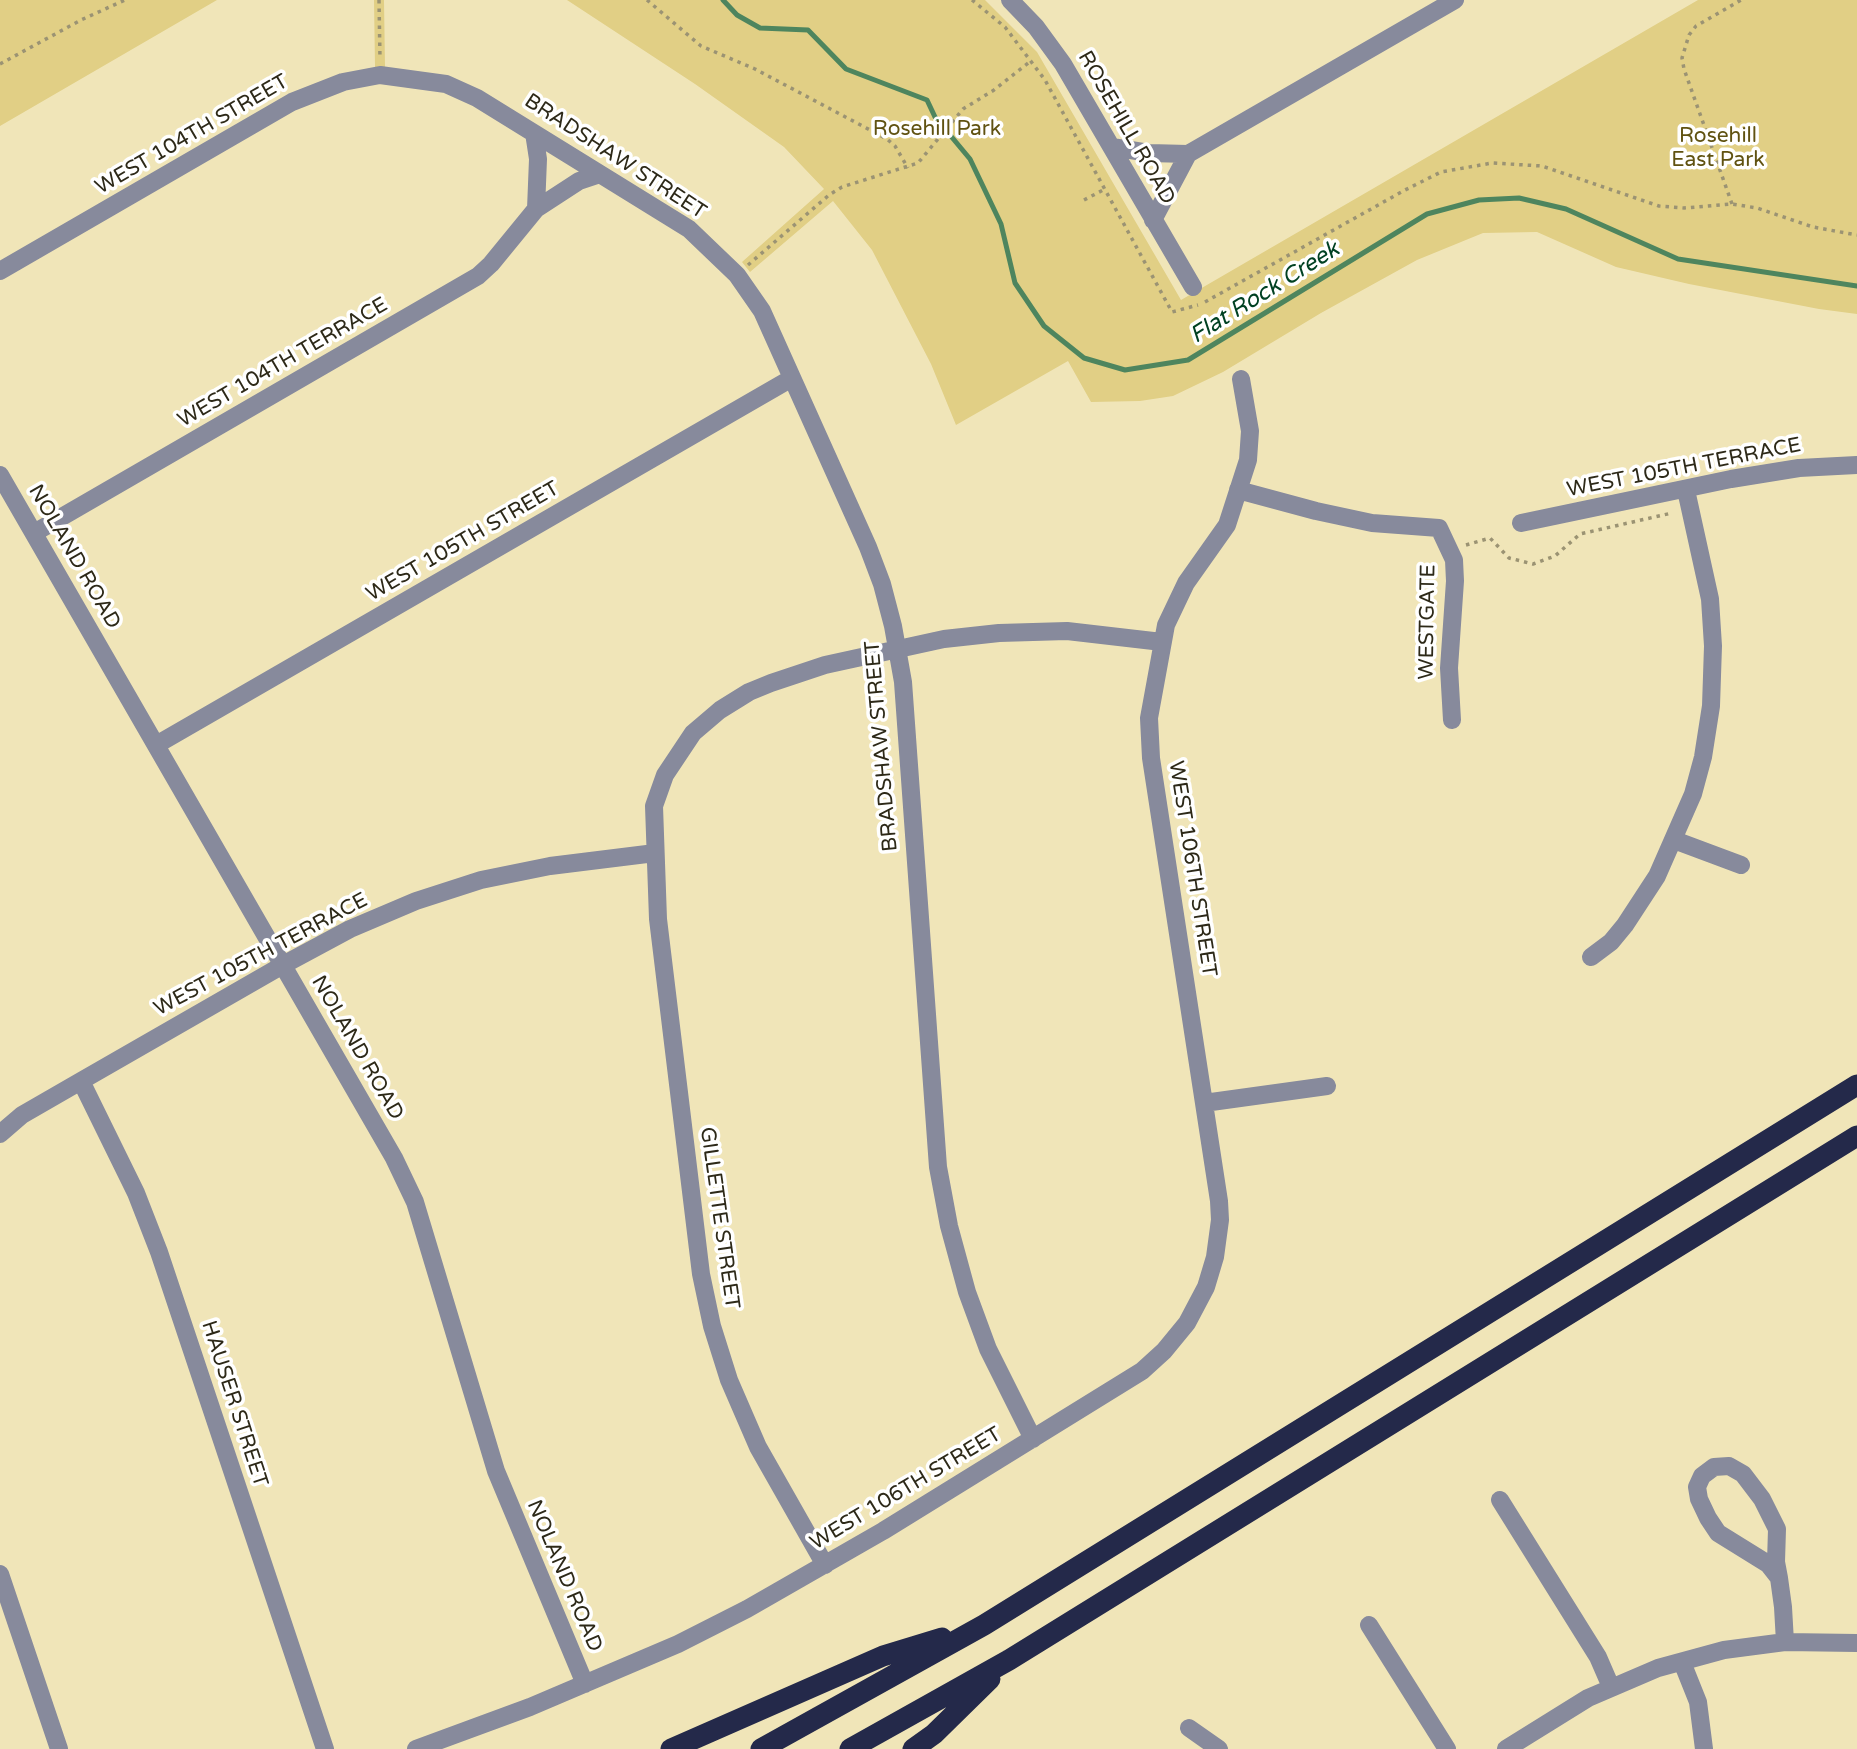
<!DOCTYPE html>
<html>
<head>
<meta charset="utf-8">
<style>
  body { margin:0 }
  canvas { display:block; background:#f0e5b8 }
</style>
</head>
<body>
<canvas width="1857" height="1749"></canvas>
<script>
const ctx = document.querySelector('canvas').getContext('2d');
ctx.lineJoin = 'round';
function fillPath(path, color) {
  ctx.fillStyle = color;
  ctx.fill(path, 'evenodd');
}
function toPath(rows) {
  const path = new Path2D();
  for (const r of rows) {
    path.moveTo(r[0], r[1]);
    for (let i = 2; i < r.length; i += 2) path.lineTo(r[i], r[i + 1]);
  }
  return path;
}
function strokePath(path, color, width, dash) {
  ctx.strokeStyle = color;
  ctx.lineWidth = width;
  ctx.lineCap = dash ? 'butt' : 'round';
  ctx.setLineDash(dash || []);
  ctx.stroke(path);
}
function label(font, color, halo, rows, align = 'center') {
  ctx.font = font + ' "Varela Round",sans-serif';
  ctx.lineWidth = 7;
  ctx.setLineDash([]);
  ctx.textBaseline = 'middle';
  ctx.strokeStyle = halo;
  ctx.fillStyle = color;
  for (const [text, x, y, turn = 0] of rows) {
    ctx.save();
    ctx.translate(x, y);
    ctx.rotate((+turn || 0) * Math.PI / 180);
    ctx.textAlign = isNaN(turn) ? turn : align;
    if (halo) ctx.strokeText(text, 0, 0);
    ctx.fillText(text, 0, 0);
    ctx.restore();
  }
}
const green = toPath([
  [0,0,217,0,0,126],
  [374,0,384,0,385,67,375,67],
  [567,0,985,0,1037,52,1181,300,1698,0,1857,0,1857,314,1819,309,1689,284,1616,267,1537,232,1483,233,1417,260,1321,313,1223,372,1173,396,1140,401,1091,402,1068,361,956,425,931,364,872,250,833,201,750,272,742,262,824,189,784,147,695,84]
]);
const stream = toPath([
  [723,0,737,15,760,28,808,30,846,69,927,100,935,117,970,159,1001,224,1015,283,1044,326,1084,358,1125,370,1188,360,1427,214,1479,200,1519,198,1566,209,1678,259,1857,286]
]);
const path = toPath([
  [379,0,380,59],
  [647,0,701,46,755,69,887,139,895,146,908,168],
  [972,0,1005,27,1045,80,1172,312,1198,305],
  [0,64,81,20,125,0],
  [1084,200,1105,189],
  [1732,204,1684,69,1682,58,1689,35,1696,26,1741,0],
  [748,265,829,195,842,187,918,163,963,109,994,90,1032,60],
  [1205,302,1405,190,1441,172,1492,163,1542,166,1659,206,1684,208,1732,204,1757,208,1813,227,1857,235],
  [1466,545,1490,538,1509,558,1533,564,1555,556,1580,534,1672,513]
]);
const minor = toPath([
  [1010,0,1036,27,1063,64,1193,287],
  [534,133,538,159,536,209],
  [1112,147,1149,153,1188,154],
  [1153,220,1188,154,1455,0],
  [0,271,292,102,343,82,380,75,446,84,477,98,689,229,737,275,762,311,868,547,882,584,893,626,903,682,938,1167,949,1226,967,1292,988,1349,1033,1439],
  [0,475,394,1158,415,1202,496,1471,585,1684],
  [1238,490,1316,511,1372,523,1439,528,1454,560,1455,581,1449,668,1452,720],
  [1521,523,1731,479,1799,468,1857,465],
  [34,533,478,276,491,264,536,209,579,181,600,174],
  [156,745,792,378],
  [1674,840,1741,865],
  [1591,957,1611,942,1625,925,1657,876,1693,794,1703,757,1711,706,1713,646,1710,599,1686,490],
  [81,1081,136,1193,159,1252,325,1749],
  [1204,1103,1327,1086],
  [0,1134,22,1115,81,1081,283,965,350,929,416,901,481,880,550,866,655,853],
  [1500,1500,1598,1657,1611,1687],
  [825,1565,758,1447,729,1380,712,1326,701,1274,658,919,654,806,665,775,693,733,720,710,749,692,771,683,825,665,944,639,999,633,1067,631,1162,642],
  [0,1574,59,1749],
  [1779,1578,1768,1564,1718,1533,1708,1518,1699,1499,1697,1487,1702,1476,1714,1467,1729,1466,1743,1474,1762,1499,1777,1529,1776,1562,1779,1578,1783,1607,1785,1642],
  [1369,1625,1447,1749],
  [1682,1662,1698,1702,1704,1749],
  [1189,1728,1219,1749],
  [416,1749,530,1707,678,1644,747,1609,883,1531,1142,1371,1164,1351,1187,1323,1206,1287,1215,1257,1220,1220,1219,1201,1151,758,1149,718,1166,625,1186,583,1227,525,1248,460,1250,431,1241,379],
  [1506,1749,1588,1698,1658,1668,1724,1650,1785,1642,1857,1643]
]);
const highway = toPath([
  [671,1749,883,1656,942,1638],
  [761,1749,984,1625,1857,1085],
  [850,1749,1009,1660,1857,1136],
  [913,1749,934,1734,990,1679]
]);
const streetNames = [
  ["ROSEHILL ROAD",1126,128,60],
  ["WEST 104TH STREET",192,135,-30],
  ["BRADSHAW STREET",615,157,33],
  ["WEST 104TH TERRACE",283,363,-30],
  ["WEST 105TH TERRACE",1684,468,-11],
  ["WEST 105TH STREET",463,542,-30],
  ["NOLAND ROAD",74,557,60],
  ["WESTGATE",1428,622,-89],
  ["BRADSHAW STREET",882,746,-95],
  ["WEST 106TH STREET",1192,869,81],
  ["WEST 105TH TERRACE",261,955,-28],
  ["NOLAND ROAD",357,1048,60],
  ["GILLETTE STREET",719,1218,82],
  ["HAUSER STREET",234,1404,72],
  ["WEST 106TH STREET",906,1489,-31],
  ["NOLAND ROAD",564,1576,67]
];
const parkNames = [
  ["Rosehill Park",937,129],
  ["Rosehill",1718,136],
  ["East Park",1718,160]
];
const waterNames = [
  ["Flat Rock Creek",1265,293,-32]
];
fillPath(green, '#e1cf85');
strokePath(stream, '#4e855e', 5);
strokePath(path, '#9b9373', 3.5, [3.5, 5]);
strokePath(minor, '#878a9c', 18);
strokePath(highway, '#24294a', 21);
label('21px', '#2d2918', '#fff', streetNames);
label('21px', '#605211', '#fff', parkNames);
label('italic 23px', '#004122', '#fff', waterNames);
</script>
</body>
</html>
